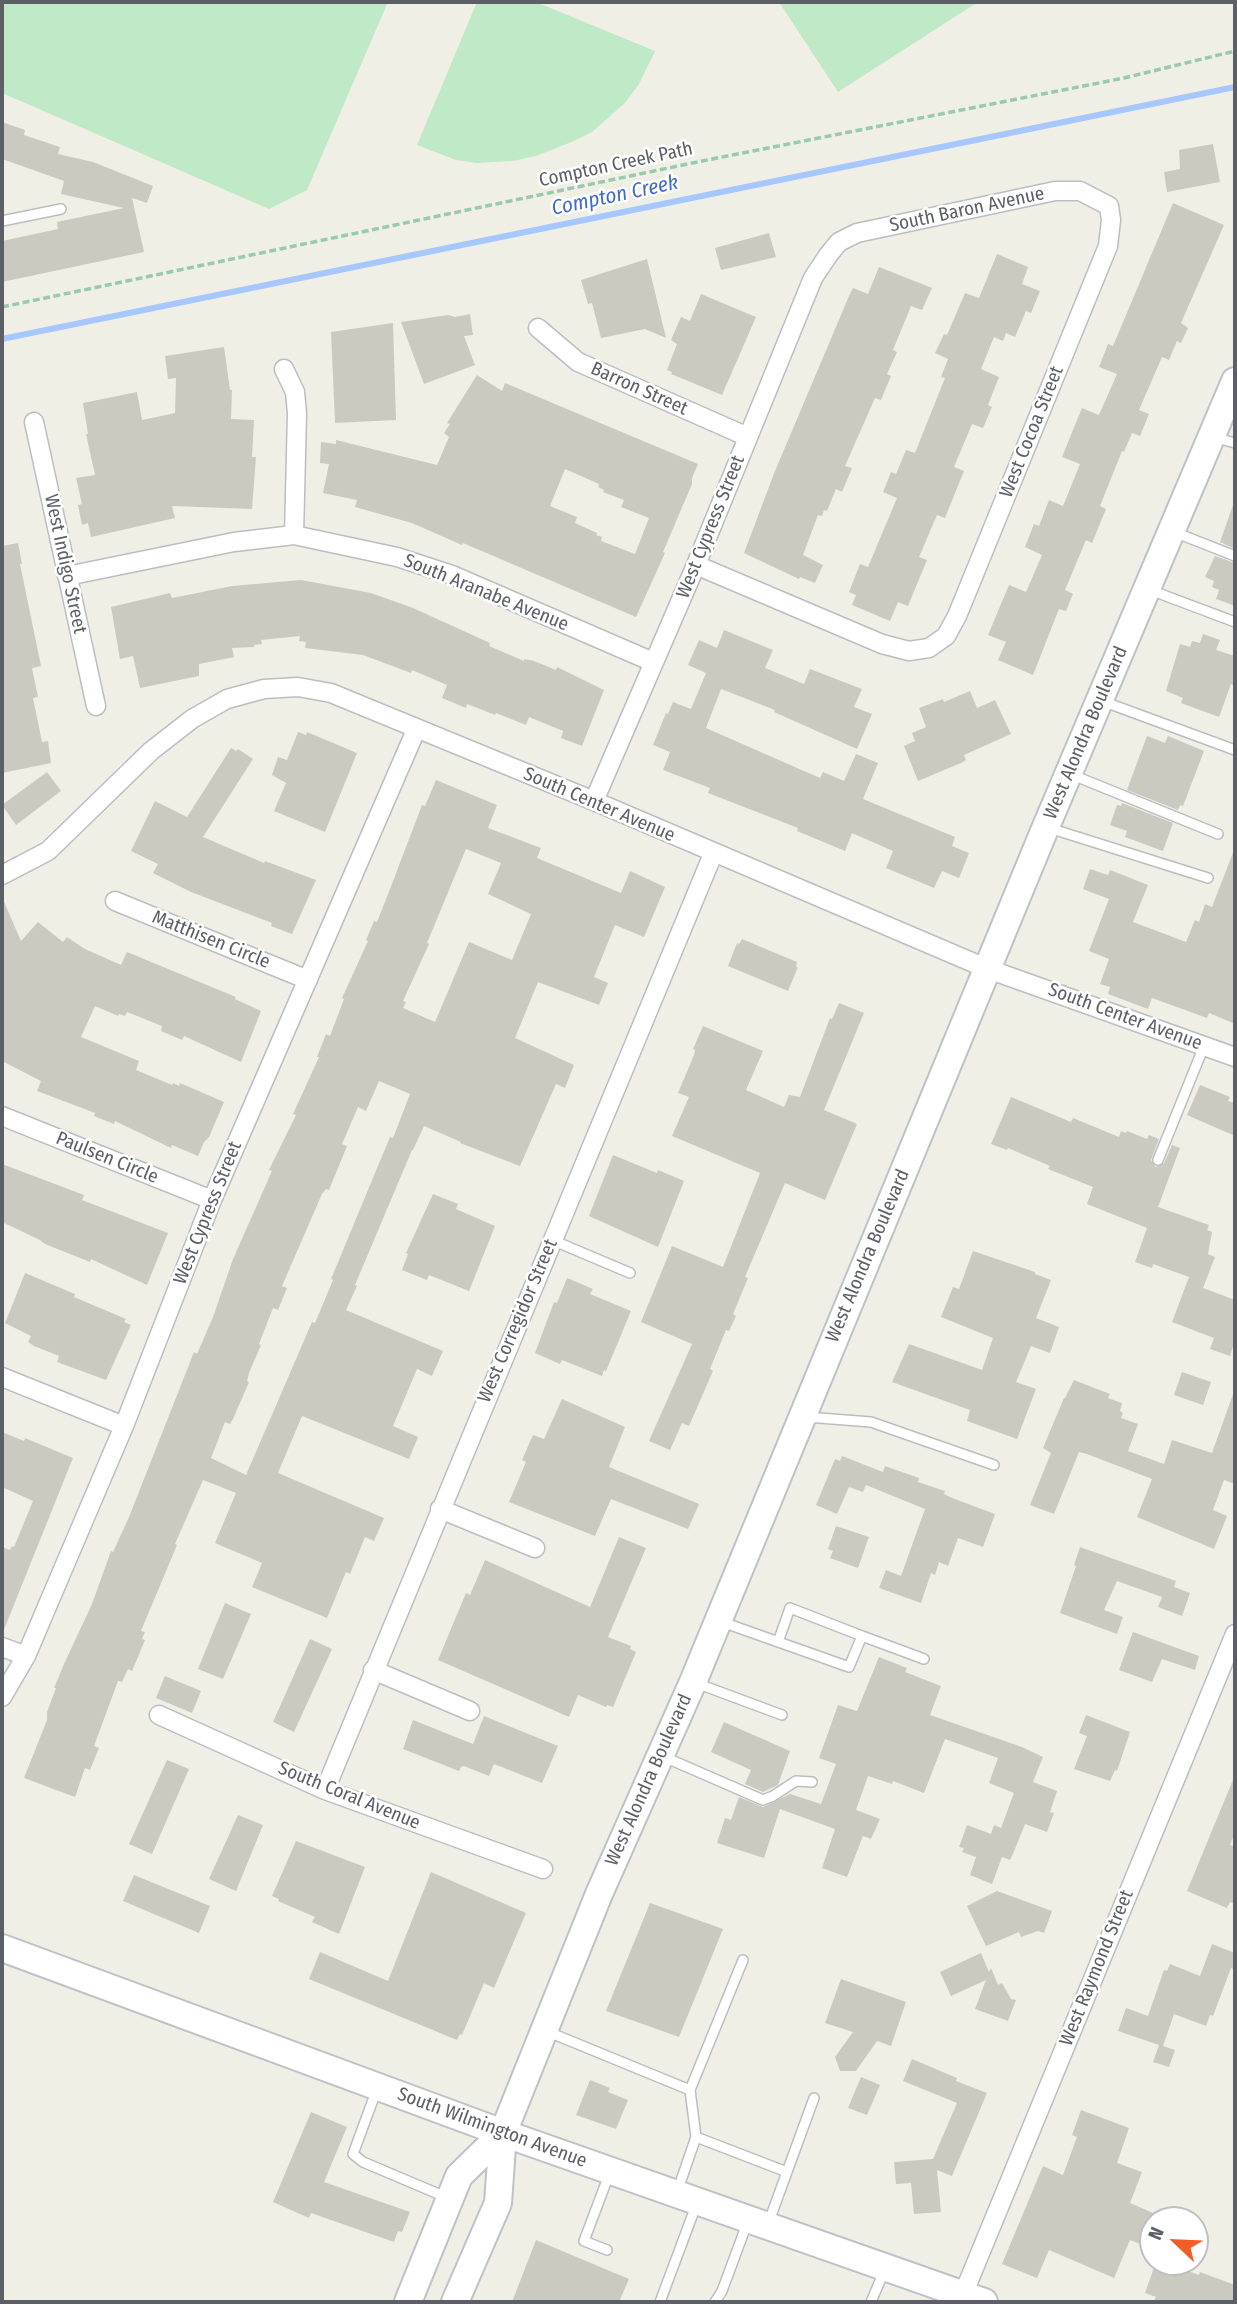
<!DOCTYPE html>
<html>
<head>
<meta charset="utf-8">
<style>
  body { margin:0 }
  #map { position:relative; width:1237px; height:2304px; overflow:hidden; background:#f0efe5; font-family:"Fira Sans Condensed",sans-serif }
  canvas { display:block }
  .frame { position:absolute; inset:0; border:4px solid #5d5f66; pointer-events:none }
  .north { position:absolute; left:1139px; top:2206px; width:70px; height:70px; box-sizing:border-box; background:#fff; border:2px solid #bebfc2; border-radius:50%; rotate:293deg; font-size:19px; font-weight:700; line-height:28px; text-align:center; color:#5d5f66 }
  .north::after { content:''; display:block; margin:auto; width:24px; height:32px; background:#f45c27; clip-path:polygon(50% 0,100% 100%,50% 72%,0 100%) }
</style>
</head>
<body>
<div id="map">
<canvas width="1237" height="2304"></canvas>
<div class="frame"></div>
<div class="north">N</div>
</div>
<script>
const ctx = document.querySelector('canvas').getContext('2d');
ctx.lineJoin = 'round';
function fillPath(path, color) {
  ctx.fillStyle = color;
  ctx.fill(path, 'evenodd');
}
function toPath(rows) {
  const path = new Path2D();
  for (const r of rows) {
    path.moveTo(r[0], r[1]);
    for (let i = 2; i < r.length; i += 2) path.lineTo(r[i], r[i + 1]);
  }
  return path;
}
function strokePath(path, color, width, dash) {
  ctx.strokeStyle = color;
  ctx.lineWidth = width;
  ctx.lineCap = dash ? 'butt' : 'round';
  ctx.setLineDash(dash || []);
  ctx.stroke(path);
}
function label(font, color, halo, rows, align = 'center') {
  ctx.font = font + ' "Fira Sans Condensed",sans-serif';
  ctx.lineWidth = 5;
  ctx.setLineDash([]);
  ctx.textBaseline = 'middle';
  ctx.strokeStyle = halo;
  ctx.fillStyle = color;
  for (const [text, x, y, turn = 0] of rows) {
    ctx.save();
    ctx.translate(x, y);
    ctx.rotate((+turn || 0) * Math.PI / 180);
    ctx.textAlign = isNaN(turn) ? turn : align;
    if (halo) ctx.strokeText(text, 0, 0);
    ctx.fillText(text, 0, 0);
    ctx.restore();
  }
}
const green = toPath([
  [3,2,388,2,307,190,269,209,2,93],
  [477,2,536,2,655,51,639,84,625,103,592,132,574,141,536,156,513,161,477,163,456,160,417,145],
  [779,2,978,2,838,92]
]);
const stream = toPath([
  [2,339,1235,87]
]);
const building = toPath([
  [2,122,25,130,24,135,60,147,58,154,93,162,153,186,147,203,132,198,144,252,2,282,2,241,58,229,57,222,124,208,61,194,64,181,2,159],
  [1213,144,1220,182,1167,192,1164,172,1180,169,1179,150],
  [1173,203,1224,225,1181,323,1188,328,1181,343,1177,341,1169,360,1162,357,1139,410,1149,414,1140,436,1132,433,1124,452,1122,451,1100,506,1106,509,1092,543,1086,540,1065,590,1073,594,1066,611,1059,609,1033,675,998,660,1006,642,988,635,1009,585,1026,592,1042,555,1025,547,1034,524,1039,526,1049,500,1063,506,1080,464,1062,457,1082,408,1099,415,1117,374,1099,367,1108,344,1113,346],
  [769,233,776,257,721,270,715,248],
  [997,254,1028,267,1022,284,1040,291,1031,313,1026,311,1015,337,1006,333,1003,341,994,337,981,369,999,377,988,405,992,407,983,428,972,424,954,467,964,471,945,518,937,515,919,557,927,560,908,606,898,602,890,621,852,605,856,595,849,592,860,564,868,567,897,498,883,492,891,472,896,474,906,450,915,453,945,378,941,377,948,359,935,353,944,334,947,335,965,293,979,298],
  [647,259,666,338,645,329,601,338,592,303,588,304,581,280],
  [879,267,932,288,922,310,911,306,893,350,897,352,887,374,891,376,881,400,875,398,845,466,852,468,842,492,836,489,827,511,824,510,822,516,818,515,803,555,823,565,815,583,800,577,799,579,744,553,775,471,849,296,853,288,868,294],
  [701,294,756,317,722,395,671,374,672,372,667,370,677,344,671,340,681,317,690,321],
  [470,314,473,335,464,336,475,365,424,384,401,322,448,315,455,317],
  [393,323,396,420,335,423,331,332],
  [224,347,230,390,232,390,231,419,254,420,252,457,256,457,252,509,172,506,175,518,91,537,88,523,82,525,78,505,82,504,76,478,95,475,86,434,88,434,83,403,137,392,142,420,175,413,176,378,168,379,165,356],
  [477,375,502,391,505,383,698,464,692,478,692,484,663,552,665,553,636,617,463,543,462,545,412,523,355,507,357,500,323,493,329,464,320,463,321,442,336,444,336,440,437,465,449,437,444,433,450,424,447,423],
  [565,469,599,484,598,487,604,490,603,492,624,500,621,507,649,518,635,554,601,541,602,537,596,535,597,533,575,523,577,517,550,506],
  [1233,505,1235,505,1235,549,1220,542],
  [18,543,22,564,20,564,41,666,32,668,38,697,33,698,42,742,48,741,51,763,2,773,2,546],
  [1215,556,1235,563,1235,606,1216,599,1219,590,1212,587,1214,581,1205,577],
  [301,580,371,593,413,608,490,643,489,646,524,661,524,659,534,661,556,670,557,667,604,690,582,746,561,738,563,731,529,717,526,725,496,713,495,715,467,704,466,708,442,698,447,685,412,670,411,673,363,655,305,648,306,642,299,641,300,636,261,640,262,644,254,645,254,647,232,648,234,657,199,664,199,676,140,688,133,656,120,659,111,607,170,593,172,598,232,586],
  [724,630,773,650,765,668,804,684,810,669,862,689,854,707,872,714,857,749,774,712,775,710,721,689,706,728,820,778,823,772,844,781,856,754,878,763,863,799,955,837,952,846,969,853,959,878,942,871,934,888,886,868,893,851,852,833,845,851,797,831,798,828,708,793,710,788,663,770,670,752,653,745,666,713,668,714,673,702,691,709,706,673,688,665,699,640,717,648],
  [1203,634,1220,640,1216,650,1235,656,1235,686,1231,684,1219,717,1181,703,1183,698,1166,691,1180,644,1190,647,1192,641,1200,643],
  [970,691,977,708,995,700,1011,734,964,755,966,760,961,763,918,781,904,746,915,741,912,733,926,727,919,708,943,699,944,702],
  [298,732,306,735,307,732,357,753,325,832,274,811,286,783,272,775,278,757,287,760],
  [1147,736,1165,743,1168,736,1204,751,1183,806,1180,805,1178,810,1127,790],
  [231,748,236,751,238,749,253,759,203,837,264,863,265,861,316,880,292,934,271,926,272,923,191,892,153,873,158,864,131,851,155,801,187,817],
  [47,772,61,791,16,825,2,805],
  [436,780,497,805,488,828,541,848,537,858,621,893,630,871,665,887,644,937,615,925,594,977,608,983,599,1005,538,982,515,1038,574,1065,565,1088,556,1084,520,1166,460,1143,461,1142,424,1126,413,1150,412,1150,355,1285,357,1286,346,1310,443,1351,432,1376,417,1369,393,1426,418,1437,409,1459,302,1416,278,1473,384,1518,374,1541,365,1537,350,1574,346,1572,327,1618,252,1587,262,1563,215,1543,236,1493,203,1480,175,1544,177,1545,141,1631,145,1632,142,1639,145,1640,132,1671,128,1669,122,1682,118,1681,94,1746,99,1748,90,1770,85,1768,75,1797,24,1778,47,1720,47,1712,56,1688,54,1688,64,1664,92,1604,111,1551,113,1552,129,1517,194,1352,197,1354,213,1317,233,1259,272,1171,269,1170,296,1115,293,1114,319,1057,317,1057,326,1034,330,1036,344,999,342,998,368,941,366,940,374,921,377,922,390,889,422,805,425,806],
  [466,849,501,863,488,894,531,914,512,960,469,942,435,1022,403,1008,406,1002,403,1001,429,944,427,943],
  [379,1081,410,1094,393,1138,390,1137,331,1279,333,1280,315,1323,312,1322,246,1475,211,1458,225,1422,230,1424,233,1419,249,1382,247,1381,249,1373,261,1345,259,1344,273,1308,278,1310,284,1295,287,1288,282,1286,322,1194,326,1189,329,1190,347,1146,342,1144,358,1107,366,1111],
  [1122,803,1173,823,1163,851,1125,837,1127,831,1110,825,1117,805,1121,806],
  [1234,850,1235,1024,1209,1013,1207,1018,1152,998,1148,1009,1108,994,1110,987,1100,984,1109,959,1089,951,1109,899,1083,889,1090,869,1108,875,1110,870,1148,885,1133,922,1186,942,1195,920,1199,922,1205,904,1212,907],
  [2,897,21,941,38,922,63,942,67,937,85,949,121,965,127,952,236,997,235,999,261,1011,241,1062,184,1036,182,1040,161,1031,162,1026,127,1012,125,1016,119,1014,118,1016,95,1006,81,1037,139,1061,136,1070,172,1085,173,1083,179,1086,180,1083,224,1102,209,1137,204,1142,198,1156,172,1145,171,1148,115,1121,114,1124,94,1116,95,1113,37,1091,41,1081,2,1061],
  [742,939,797,962,796,967,798,967,788,991,728,966,737,943,739,944],
  [839,1003,864,1013,824,1110,857,1124,825,1200,785,1183,745,1277,748,1278,733,1314,736,1316,729,1331,726,1330,710,1369,713,1371,689,1426,682,1423,670,1450,649,1441,692,1344,641,1322,672,1246,723,1267,760,1173,672,1136,689,1097,678,1093,694,1055,695,1050,693,1049,703,1026,763,1051,746,1090,784,1107,789,1095,800,1097,830,1018,832,1019],
  [1200,1085,1230,1097,1228,1101,1235,1103,1235,1136,1187,1115],
  [1011,1097,1071,1122,1073,1118,1119,1137,1121,1131,1126,1133,1127,1131,1147,1139,1149,1135,1159,1139,1151,1160,1156,1167,1164,1163,1172,1145,1180,1148,1158,1207,1209,1225,1207,1230,1212,1232,1208,1254,1215,1257,1203,1288,1235,1300,1235,1340,1230,1356,1210,1349,1214,1338,1172,1322,1189,1277,1153,1264,1152,1268,1135,1262,1147,1228,1087,1204,1093,1187,1048,1169,1050,1166,1008,1148,1007,1150,991,1144],
  [613,1155,657,1173,658,1170,684,1181,658,1247,589,1216],
  [2,1164,84,1195,82,1200,168,1233,147,1285,91,1259,90,1262,45,1244,40,1240,2,1222],
  [433,1194,458,1204,456,1209,495,1226,469,1291,429,1275,427,1280,402,1270,408,1254,406,1253],
  [973,1251,1035,1272,1035,1274,1051,1280,1036,1318,1059,1327,1050,1353,1031,1346,1016,1382,1036,1389,1017,1439,967,1421,970,1410,892,1382,909,1344,982,1370,993,1338,941,1317,953,1287,959,1289],
  [25,1273,75,1294,74,1297,126,1319,124,1322,131,1325,106,1380,57,1362,59,1356,34,1346,28,1342,31,1336,5,1323],
  [567,1278,593,1289,590,1294,631,1311,606,1371,604,1370,602,1376,562,1360,560,1364,535,1353,554,1302,557,1303],
  [1182,1372,1211,1382,1203,1405,1174,1395],
  [1074,1380,1110,1394,1108,1398,1122,1403,1120,1411,1123,1413,1121,1418,1138,1424,1128,1451,1164,1464,1172,1440,1212,1453,1233,1394,1235,1395,1235,1484,1224,1480,1213,1510,1227,1516,1214,1549,1137,1517,1152,1479,1087,1454,1079,1452,1054,1514,1030,1505,1051,1453,1043,1448,1064,1398,1065,1398],
  [562,1399,625,1427,609,1467,699,1504,688,1529,611,1499,595,1536,509,1502,526,1462,522,1460,533,1435,544,1439],
  [2,1432,24,1441,25,1438,73,1458,3,1632,2,1547,10,1550,12,1546,14,1547,33,1501,2,1487],
  [842,1456,883,1472,885,1466,919,1478,918,1482,945,1491,944,1494,952,1498,995,1514,983,1547,958,1538,948,1566,939,1562,935,1575,931,1573,921,1603,879,1588,886,1570,901,1576,925,1509,866,1485,863,1492,849,1487,837,1514,816,1505,835,1459,840,1461],
  [836,1526,869,1537,858,1568,830,1558,833,1551,828,1549],
  [619,1537,646,1548,608,1637,631,1646,630,1649,636,1652,613,1707,607,1705,606,1707,578,1695,569,1717,438,1660,466,1593,470,1595,485,1560,590,1607],
  [1080,1547,1176,1581,1174,1587,1190,1593,1182,1616,1158,1607,1162,1597,1117,1581,1104,1610,1123,1617,1117,1634,1060,1613,1076,1566,1074,1565],
  [225,1603,251,1614,223,1679,198,1669],
  [1133,1632,1199,1656,1195,1670,1162,1659,1152,1682,1119,1670],
  [310,1639,332,1649,294,1732,273,1722],
  [879,1657,907,1668,905,1672,941,1686,930,1715,1022,1747,1043,1757,1033,1782,1057,1791,1050,1812,1054,1813,1047,1832,1025,1824,1013,1854,1010,1860,1002,1857,992,1884,970,1875,976,1857,962,1852,964,1848,959,1847,967,1825,991,1834,994,1825,1001,1828,1014,1793,989,1783,998,1758,945,1739,924,1793,893,1781,892,1784,868,1776,856,1810,880,1819,871,1839,863,1836,847,1877,822,1868,835,1829,780,1809,764,1858,717,1843,725,1818,731,1820,739,1797,763,1807,790,1794,821,1804,836,1764,819,1758,838,1705,857,1711],
  [165,1676,201,1691,192,1713,156,1698],
  [1086,1715,1130,1732,1117,1771,1115,1770,1110,1781,1074,1769,1087,1736,1079,1733],
  [484,1716,558,1746,542,1783,494,1764,489,1776,464,1766,461,1767,459,1771,403,1749,413,1720,473,1744],
  [724,1722,790,1751,778,1785,763,1792,745,1784,751,1770,711,1752],
  [167,1760,189,1769,152,1854,129,1844],
  [1235,1775,1235,1832,1230,1845,1235,1847,1235,1904,1230,1902,1227,1908,1187,1891],
  [238,1815,263,1825,236,1891,209,1879],
  [296,1841,365,1867,339,1934,312,1922,315,1917,278,1901,279,1899,272,1896],
  [431,1872,526,1913,494,1988,484,1983,462,2035,460,2034,457,2040,309,1979,320,1952,388,1981],
  [134,1875,210,1906,199,1933,123,1901],
  [997,1891,1052,1911,1044,1933,1038,1931,1021,1937,1019,1932,986,1946,967,1906],
  [650,1903,723,1929,679,2037,606,2011],
  [1212,1944,1235,1953,1235,1970,1231,1968,1213,2016,1210,2015,1206,2026,1174,2014,1163,2046,1175,2050,1169,2067,1153,2062,1159,2045,1118,2031,1126,2008,1148,2016,1164,1970,1167,1971,1170,1964,1200,1976],
  [981,1953,989,1972,991,1968,998,1985,1002,1983,1011,1999,1016,2000,1008,2021,975,2009,986,1980,951,1996,940,1972],
  [841,1979,906,2002,891,2046,877,2041,856,2071,840,2071,835,2057,853,2032,825,2023],
  [912,2059,957,2078,956,2081,987,2093,952,2176,937,2170,941,2212,914,2214,911,2183,896,2184,894,2162,933,2159,957,2103,903,2081],
  [861,2077,880,2085,867,2115,848,2108],
  [590,2080,610,2088,608,2092,628,2100,616,2129,576,2115],
  [1081,2110,1129,2128,1117,2163,1142,2172,1130,2203,1153,2213,1153,2249,1130,2240,1114,2278,1049,2250,1037,2278,1002,2264,1043,2166,1063,2175,1077,2137,1072,2135],
  [311,2112,347,2127,324,2182,410,2212,402,2232,398,2231,394,2242,311,2213,309,2218,273,2202],
  [536,2240,629,2279,619,2302,512,2302],
  [1156,2262,1164,2262,1199,2275,1200,2272,1235,2285,1235,2302,1153,2302,1156,2297,1145,2293]
]);
const path = toPath([
  [2,307,702,161,1124,78,1235,51]
]);
const service = toPath([
  [2,221,61,209],
  [1213,437,1235,443],
  [1174,532,1235,556],
  [1150,590,1235,622],
  [1102,701,1235,750],
  [1070,774,1218,834],
  [1049,828,1208,878],
  [1158,1160,1204,1046],
  [552,1240,630,1273],
  [806,1417,871,1422,994,1465],
  [722,1622,849,1667,862,1636,924,1659],
  [778,1642,790,1608,862,1636],
  [696,1683,782,1715],
  [662,1756,763,1800,773,1796,796,1781,812,1782],
  [546,2031,690,2090],
  [377,2089,353,2154,363,2162,448,2198],
  [696,2137,787,2172],
  [677,2192,696,2137,690,2090,743,1960],
  [768,2224,814,2098],
  [607,2250,584,2241,610,2172],
  [660,2302,697,2203],
  [715,2302,722,2291,748,2221],
  [871,2302,885,2269]
]);
const minor = toPath([
  [538,328,578,362,748,437],
  [284,369,295,392,297,413,294,535],
  [34,422,96,706],
  [67,576,234,542,294,535,397,557,452,575,653,662],
  [594,801,696,565,813,278,829,254,839,242,857,233,1055,191,1080,191,1109,206,1111,220,1108,246,957,616,946,636,929,648,909,651,882,644,696,565],
  [2,875,48,851,151,751,192,719,227,699,264,689,298,687,331,693,594,801,988,969,1235,1057],
  [115,901,308,980],
  [2,1116,212,1200],
  [2,1377,124,1426],
  [440,1509,535,1548],
  [2,1647,26,1656],
  [373,1670,470,1711],
  [2,1697,26,1656,124,1426,212,1200,416,730],
  [159,1715,325,1790,543,1869],
  [325,1790,713,854],
  [960,2302,1235,1634]
]);
const secondary = toPath([
  [2,1948,503,2133,984,2302],
  [408,2302,459,2176,503,2133],
  [455,2302,498,2203,503,2133,599,1894,693,1682,1042,836,1235,381]
]);
const streetNames = [
  ["Compton Creek Path",616,165,-12],
  ["South Baron Avenue",967,210,-12],
  ["Barron Street",639,389,24],
  ["West Cocoa Street",1032,432,-68],
  ["West Cypress Street",711,527,-68],
  ["West Indigo Street",65,564,78],
  ["South Aranabe Avenue",486,593,22],
  ["West Alondra Boulevard",1086,733,-67],
  ["South Center Avenue",599,805,23],
  ["Matthisen Circle",211,940,22],
  ["South Center Avenue",1125,1017,20],
  ["Paulsen Circle",107,1158,22],
  ["West Cypress Street",208,1213,-68],
  ["West Alondra Boulevard",868,1256,-67],
  ["West Corregidor Street",518,1321,-67],
  ["West Alondra Boulevard",649,1780,-66],
  ["South Coral Avenue",349,1796,22],
  ["West Raymond Street",1097,1968,-68],
  ["South Wilmington Avenue",492,2128,20]
];
const waterNames = [
  ["Compton Creek",615,196,-12]
];
fillPath(green, '#c0e9c7');
strokePath(stream, '#a6c8ff', 6);
fillPath(building, '#cbcac1');
strokePath(service, '#bcbdc4', 12);
strokePath(minor, '#bcbdc4', 21);
strokePath(secondary, '#bfc1c9', 30);
strokePath(path, '#98caaf', 3.5, [7, 3.5]);
strokePath(service, '#fff', 9);
strokePath(minor, '#fff', 18);
strokePath(secondary, '#fff', 26);
label('19px', '#5d5f66', '#fff', streetNames);
label('italic 21px', '#406bcb', '#fff', waterNames);
</script>
</body>
</html>
